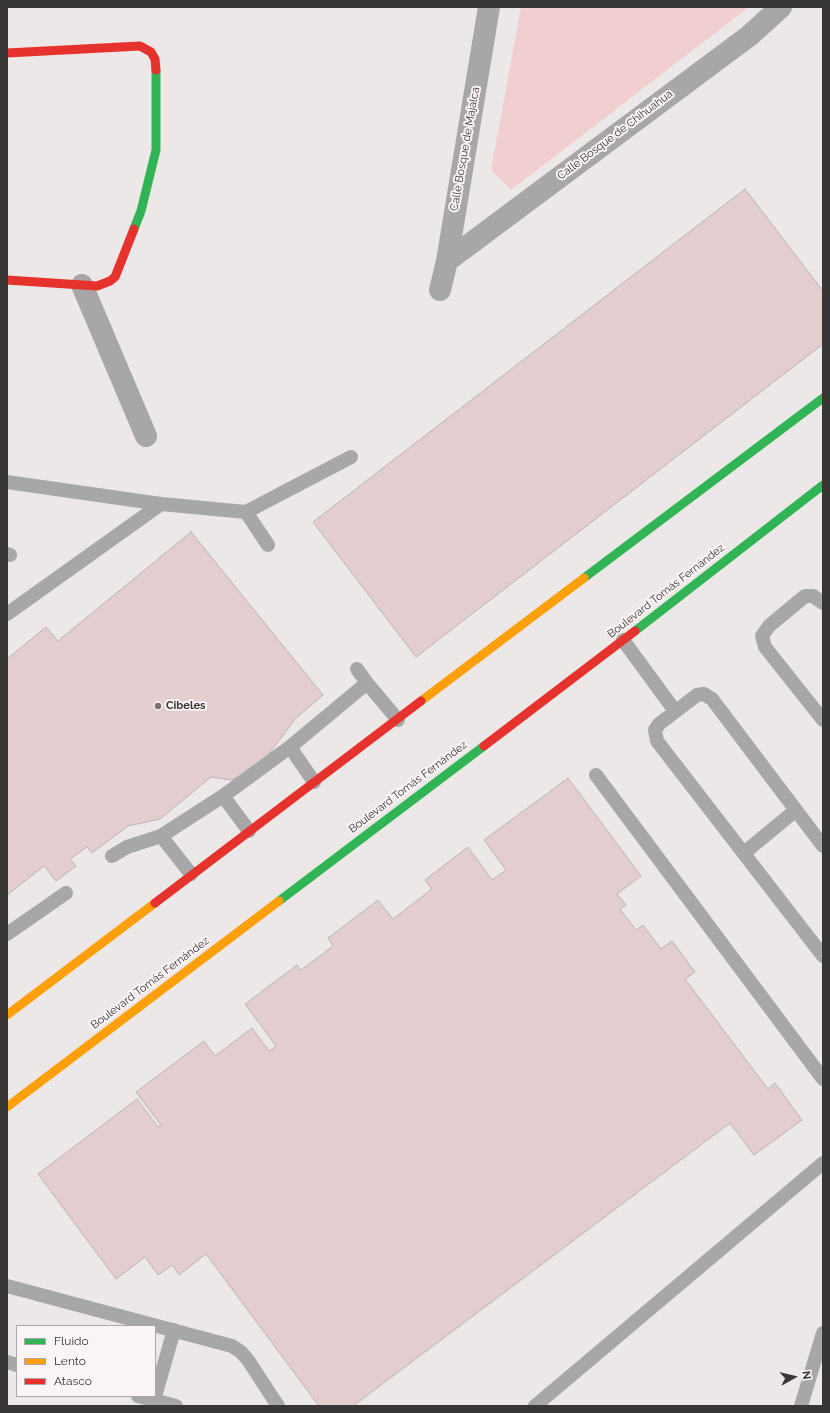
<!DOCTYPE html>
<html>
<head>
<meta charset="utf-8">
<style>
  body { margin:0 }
  #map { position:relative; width:830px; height:1413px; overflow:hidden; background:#ece8e8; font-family:Raleway,sans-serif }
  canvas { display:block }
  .frame { position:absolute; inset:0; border:8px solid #383535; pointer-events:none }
  .legend { position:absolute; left:16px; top:1325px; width:140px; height:72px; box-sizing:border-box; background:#fbf4f4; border:1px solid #ada8a8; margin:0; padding:5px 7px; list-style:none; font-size:12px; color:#383535 }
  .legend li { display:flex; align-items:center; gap:8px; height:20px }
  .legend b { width:20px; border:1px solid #ada8a8 }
  .north { position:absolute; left:774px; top:1357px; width:40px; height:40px; -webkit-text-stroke:3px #fbf4f4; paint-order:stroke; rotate:82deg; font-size:11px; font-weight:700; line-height:16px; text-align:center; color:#383535 }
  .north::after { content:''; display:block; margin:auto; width:14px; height:18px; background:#383535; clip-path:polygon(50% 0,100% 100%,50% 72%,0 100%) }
</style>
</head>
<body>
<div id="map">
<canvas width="830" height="1413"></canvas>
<div class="frame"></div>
<ul class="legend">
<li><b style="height:5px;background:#30b455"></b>Fluido</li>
<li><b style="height:5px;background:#ff9f0a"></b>Lento</li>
<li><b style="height:5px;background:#e5322d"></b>Atasco</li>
</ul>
<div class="north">N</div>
</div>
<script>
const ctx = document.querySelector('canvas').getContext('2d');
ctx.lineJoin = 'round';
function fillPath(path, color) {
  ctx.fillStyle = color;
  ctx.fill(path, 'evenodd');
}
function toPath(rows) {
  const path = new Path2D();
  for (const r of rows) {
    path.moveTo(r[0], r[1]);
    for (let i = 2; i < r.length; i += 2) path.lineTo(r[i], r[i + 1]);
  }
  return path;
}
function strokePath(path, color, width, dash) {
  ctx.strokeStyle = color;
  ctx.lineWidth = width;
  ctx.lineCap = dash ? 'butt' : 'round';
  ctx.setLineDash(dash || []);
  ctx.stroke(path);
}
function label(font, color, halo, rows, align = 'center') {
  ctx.font = font + ' Raleway,sans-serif';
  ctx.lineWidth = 4;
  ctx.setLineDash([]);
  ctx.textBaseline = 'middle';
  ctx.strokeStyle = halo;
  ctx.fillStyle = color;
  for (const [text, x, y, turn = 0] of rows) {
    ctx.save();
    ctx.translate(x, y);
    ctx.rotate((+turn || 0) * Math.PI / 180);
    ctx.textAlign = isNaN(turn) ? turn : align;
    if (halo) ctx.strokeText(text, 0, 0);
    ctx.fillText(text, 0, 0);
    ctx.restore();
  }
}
const green = toPath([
  [521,7,749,7,511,190,491,170]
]);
const building = toPath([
  [745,189,823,291,823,344,416,657,313,522,745,189],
  [191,532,323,695,296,718,259,767,231,780,211,777,160,819,128,826,92,853,87,847,70,859,76,866,56,881,44,866,7,895,7,659,46,627,58,641,191,532],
  [568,778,641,876,617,894,626,905,620,909,636,930,643,925,661,949,672,941,695,972,685,979,768,1089,775,1083,802,1120,754,1155,730,1123,353,1406,319,1406,206,1254,179,1275,172,1265,158,1275,145,1257,116,1279,38,1174,137,1099,158,1127,161,1125,136,1092,204,1041,215,1056,252,1028,269,1051,276,1046,245,1004,297,965,301,970,333,946,328,938,378,900,393,919,432,889,425,880,468,847,492,880,506,870,484,840,568,778]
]);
const lane = toPath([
  [7,482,161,504],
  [246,512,268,545],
  [7,554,10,555],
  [823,603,813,596,805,596,769,626,762,636,765,647,823,720],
  [7,614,161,504,246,512,351,457],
  [623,640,675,711],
  [357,669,367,683],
  [290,747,314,782],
  [596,775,823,1079],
  [223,796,249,831],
  [161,836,191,874],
  [823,846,712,699,704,694,697,695,659,724,655,730,657,741,823,956],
  [744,853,796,810],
  [112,856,127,847,161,836,223,796,290,747,367,683,398,720],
  [7,934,66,893],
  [7,1286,232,1346,241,1352,248,1360,278,1406],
  [7,1362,17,1365],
  [138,1396,176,1406],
  [154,1400,174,1330],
  [535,1406,823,1163],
  [801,1406,823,1333]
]);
const street = toPath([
  [447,261,749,36,781,7],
  [82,285,146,436],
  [440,290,447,261,489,7]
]);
const fast = toPath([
  [134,229,141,211,156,150,156,70],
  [584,578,823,398],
  [635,631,823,485],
  [279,901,484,746]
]);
const slow = toPath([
  [421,701,584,578],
  [7,1015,155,903],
  [7,1107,279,901]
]);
const jam = toPath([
  [7,53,140,46,151,52,155,59,156,70],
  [7,280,97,286,110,281,115,277,134,229],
  [484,746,635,631],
  [155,903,421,701]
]);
const markers = [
  [158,706,4,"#777474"]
];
const streetNames = [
  ["Calle Bosque de Chihuahua",615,135,-37],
  ["Calle Bosque de Majalca",465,149,-80],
  ["Boulevard Tomás Fernández",666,591,-38],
  ["Boulevard Tomás Fernández",408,787,-37],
  ["Boulevard Tomás Fernández",150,983,-37]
];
const poiNames = [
  ["Cibeles",166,706]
];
fillPath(green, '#f1cfd0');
fillPath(building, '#e3cdcf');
strokePath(building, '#b8b4b5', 1);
strokePath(lane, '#a8a7a7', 14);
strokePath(street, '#a8a7a7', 22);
strokePath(fast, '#30b455', 9);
strokePath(slow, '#ff9f0a', 9);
strokePath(jam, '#e5322d', 9);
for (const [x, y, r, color] of markers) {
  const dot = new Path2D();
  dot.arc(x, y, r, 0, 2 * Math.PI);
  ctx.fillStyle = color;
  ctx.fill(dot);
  strokePath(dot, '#fbf4f4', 1.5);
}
label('11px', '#383535', '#fbf4f4', streetNames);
label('bold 11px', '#383535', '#fbf4f4', poiNames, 'left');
</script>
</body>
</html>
